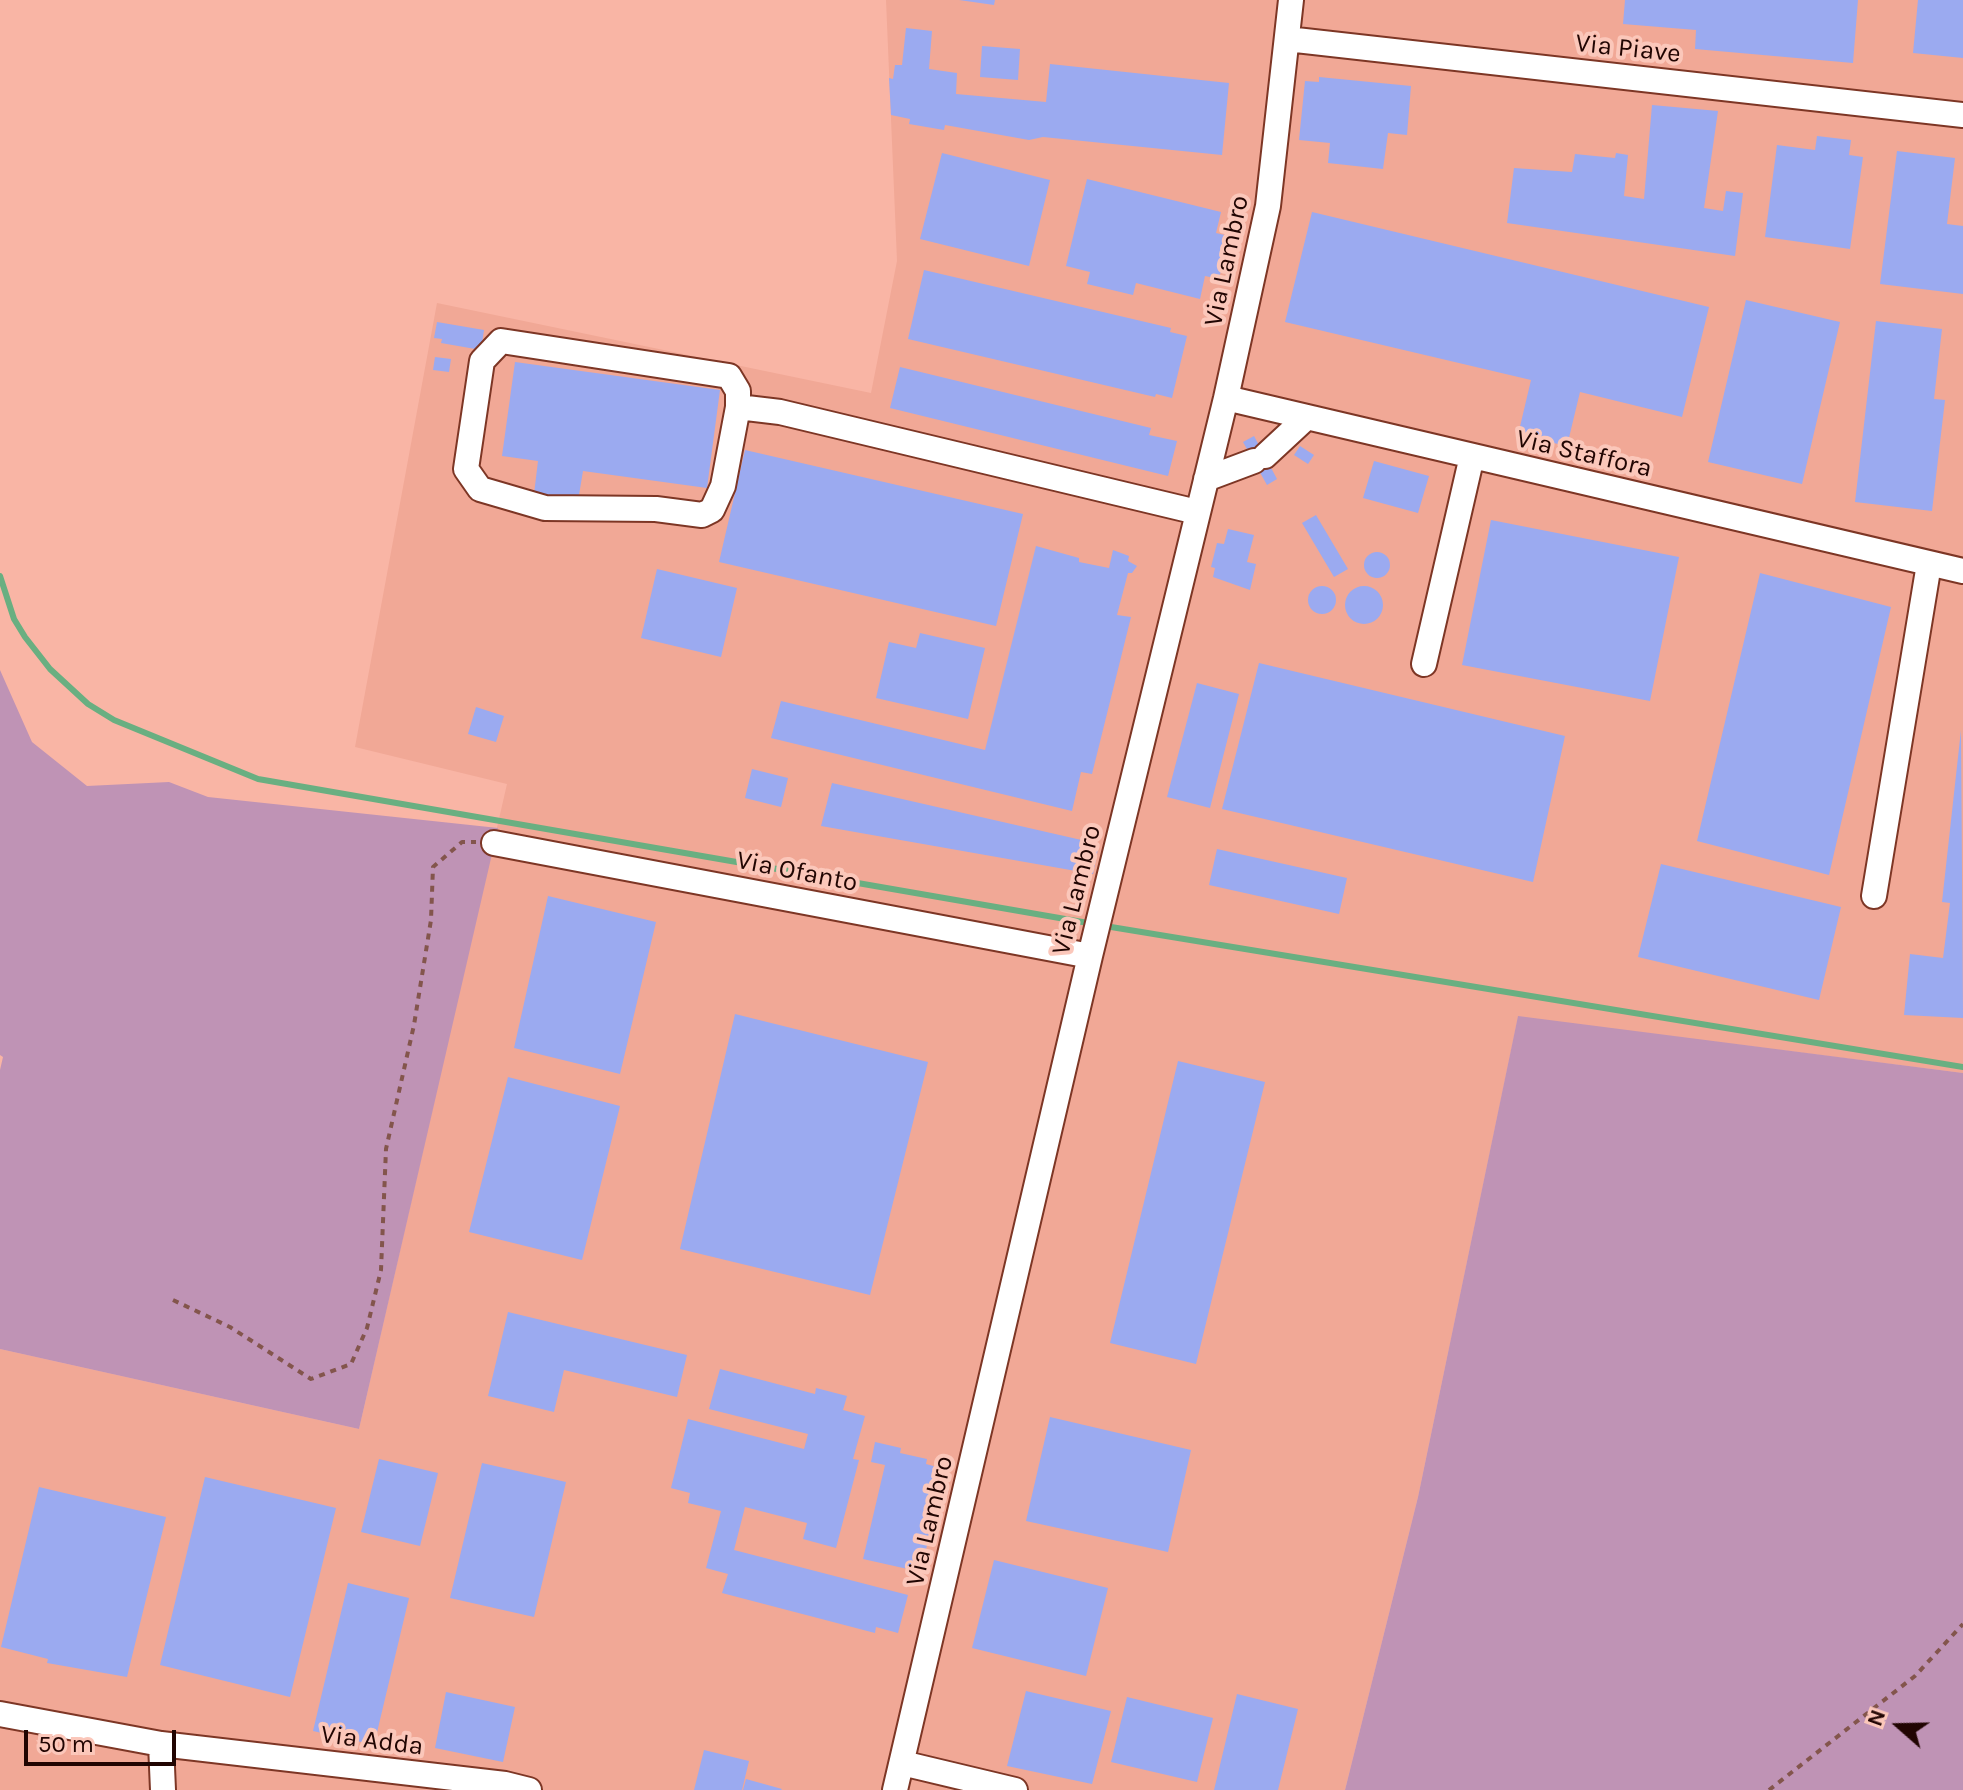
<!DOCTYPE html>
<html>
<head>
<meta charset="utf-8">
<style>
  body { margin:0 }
  #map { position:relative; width:1963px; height:1790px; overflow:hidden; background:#f9b5a5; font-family:Karla,sans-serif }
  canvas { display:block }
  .north { position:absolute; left:1859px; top:1686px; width:80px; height:80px; -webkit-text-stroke:6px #fbc7ba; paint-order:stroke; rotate:290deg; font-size:22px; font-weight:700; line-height:32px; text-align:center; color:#210502 }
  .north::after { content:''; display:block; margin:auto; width:28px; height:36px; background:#210502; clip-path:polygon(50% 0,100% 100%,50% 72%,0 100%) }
  .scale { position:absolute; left:24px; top:1730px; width:152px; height:36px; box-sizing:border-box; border:4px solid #210502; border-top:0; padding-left:10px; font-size:24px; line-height:28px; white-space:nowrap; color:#210502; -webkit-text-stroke:6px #fbc7ba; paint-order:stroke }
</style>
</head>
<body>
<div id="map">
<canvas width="1963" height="1790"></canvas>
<div class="north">N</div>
<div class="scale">50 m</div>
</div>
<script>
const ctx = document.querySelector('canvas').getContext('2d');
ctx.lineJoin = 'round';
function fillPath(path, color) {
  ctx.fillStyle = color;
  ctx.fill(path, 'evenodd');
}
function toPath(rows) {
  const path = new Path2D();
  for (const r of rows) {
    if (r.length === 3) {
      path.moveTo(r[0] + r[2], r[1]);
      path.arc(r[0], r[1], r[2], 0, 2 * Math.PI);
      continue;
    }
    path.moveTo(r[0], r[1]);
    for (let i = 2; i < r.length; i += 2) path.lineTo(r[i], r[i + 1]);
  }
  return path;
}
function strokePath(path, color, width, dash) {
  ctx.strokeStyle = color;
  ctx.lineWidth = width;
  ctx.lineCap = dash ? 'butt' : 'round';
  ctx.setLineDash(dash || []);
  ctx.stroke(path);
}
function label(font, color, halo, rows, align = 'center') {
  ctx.font = font + ' Karla,sans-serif';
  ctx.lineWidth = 8;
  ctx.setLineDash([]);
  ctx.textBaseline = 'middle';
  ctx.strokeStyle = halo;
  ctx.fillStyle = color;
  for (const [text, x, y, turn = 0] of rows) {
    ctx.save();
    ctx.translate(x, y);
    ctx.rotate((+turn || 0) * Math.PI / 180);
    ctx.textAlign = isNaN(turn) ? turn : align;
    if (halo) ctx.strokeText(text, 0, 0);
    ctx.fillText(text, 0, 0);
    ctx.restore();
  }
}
const built = toPath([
  [886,0,1963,0,1963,1073,1518,1017,1418,1497,1345,1790,0,1790,0,1349,359,1429,507,784,355,747,437,303,871,393,897,261]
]);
const green = toPath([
  [0,670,32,742,87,786,169,782,208,797,498,828,359,1429,0,1349,0,1070,3,1057,0,1055],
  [1518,1016,1963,1073,1963,1790,1345,1790,1418,1497]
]);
const stream = toPath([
  [0,576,14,619,25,637,50,669,88,704,114,720,258,779,1094,924],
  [1105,926,1963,1067]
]);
const building = toPath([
  [959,0,995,0,994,5],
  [1625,0,1858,0,1853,63,1695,49,1696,30,1623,24],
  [1918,0,1963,0,1963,58,1913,53],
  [906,28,932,31,929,69,957,73,956,94,1046,102,1050,64,1229,83,1222,155,1043,137,1029,140,945,125,944,130,909,124,910,119,891,115,889,78,893,79,895,65,902,65],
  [982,46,1020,49,1018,80,980,77],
  [1319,77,1411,86,1407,135,1388,133,1383,169,1328,163,1330,143,1299,140,1305,81,1319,82],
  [1652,105,1718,111,1704,208,1723,211,1726,191,1743,193,1735,256,1507,223,1514,168,1572,172,1575,154,1615,158,1616,153,1628,155,1624,196,1644,199],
  [1817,136,1851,140,1849,155,1863,157,1850,249,1765,237,1777,145,1815,150],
  [1897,151,1955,158,1947,224,1963,226,1963,294,1880,284],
  [942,153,1050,180,1029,266,920,239],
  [1087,179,1221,212,1216,233,1229,236,1219,279,1205,276,1200,299,1136,283,1133,295,1087,284,1090,272,1066,266],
  [1312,212,1709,307,1682,417,1580,392,1567,446,1518,435,1531,380,1285,322],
  [924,270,1171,328,1170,332,1187,336,1172,398,1156,394,1155,397,908,339],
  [1746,300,1840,322,1802,484,1708,462],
  [1876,321,1942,329,1934,399,1945,400,1932,511,1855,502],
  [437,322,484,330,481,350,441,343,442,339,434,338],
  [435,357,451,359,449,372,433,370],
  [515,362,720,390,707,488,583,471,578,501,534,494,538,461,502,456],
  [900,367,1151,428,1149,435,1177,441,1168,476,890,408],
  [1254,436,1277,479,1267,485,1243,442],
  [1300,446,1314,455,1308,464,1294,455],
  [745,450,1023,514,996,626,719,562],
  [1374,461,1429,476,1418,513,1363,498],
  [1316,515,1348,569,1334,577,1302,523],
  [1491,520,1679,557,1650,701,1462,665],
  [1228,529,1254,535,1247,562,1256,564,1250,590,1213,577,1215,568,1211,567,1217,543,1224,544],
  [1036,546,1079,558,1079,562,1109,568,1113,550,1129,556,1128,561,1137,566,1132,573,1128,573,1117,615,1131,617,1092,774,1081,772,1072,811,771,738,781,701,985,750],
  [1377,565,13],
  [657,569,737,588,721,657,641,638],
  [1760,573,1891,607,1829,875,1697,841],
  [1364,605,19],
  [1322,600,14],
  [920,633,985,648,968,719,876,698,889,642,916,648],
  [1259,663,1565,736,1533,882,1222,809],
  [1197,683,1239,694,1210,808,1167,797],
  [476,707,504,716,496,742,468,734],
  [1961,730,1963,1018,1904,1015,1910,954,1943,958,1950,903,1942,902],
  [752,769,788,778,781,807,745,798],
  [832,783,1099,844,1093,874,821,826],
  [1217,849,1347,878,1339,914,1209,885],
  [1661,864,1841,907,1819,1000,1638,957],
  [548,896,656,922,620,1074,514,1048],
  [735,1014,928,1062,870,1295,680,1249],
  [1178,1061,1265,1082,1196,1364,1110,1343],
  [508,1077,620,1106,582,1260,469,1232],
  [508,1312,687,1355,677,1397,564,1370,554,1412,488,1396],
  [720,1369,815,1394,816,1388,847,1396,843,1410,865,1416,853,1459,859,1460,836,1548,803,1539,807,1523,745,1507,734,1550,908,1595,898,1633,876,1627,875,1633,722,1593,728,1574,706,1568,721,1511,688,1503,690,1493,671,1488,688,1419,804,1449,808,1434,709,1409],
  [1050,1417,1191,1450,1168,1552,1026,1521],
  [875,1442,901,1448,900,1453,927,1459,926,1464,944,1469,921,1572,863,1559,885,1465,871,1462],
  [379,1459,438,1473,420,1546,361,1532],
  [482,1463,566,1482,534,1617,450,1598],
  [205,1477,336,1508,290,1697,160,1665],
  [39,1487,166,1517,127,1677,47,1663,48,1659,1,1647],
  [994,1560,1108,1588,1086,1676,972,1648],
  [348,1583,409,1598,374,1745,313,1731],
  [1026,1691,1111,1711,1092,1784,1007,1766],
  [446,1692,515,1707,503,1762,435,1748],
  [1237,1694,1298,1709,1278,1790,1214,1790],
  [1127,1697,1213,1718,1197,1782,1111,1762],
  [704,1750,749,1761,742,1790,694,1790],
  [746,1779,782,1789,781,1790,743,1790]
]);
const path = toPath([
  [173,1300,230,1327,311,1379,351,1364,367,1328,381,1270,386,1149,414,1025,431,920,433,867,462,842,476,842],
  [1769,1790,1915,1676,1963,1624]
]);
const minor = toPath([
  [1287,39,1963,115],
  [1226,398,1963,571],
  [738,407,723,486,712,510,702,515,656,509,545,508,480,489,466,469,482,361,501,341,729,376,738,391,738,407,780,412,1197,512],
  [1265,456,1307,417],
  [1206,479,1254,461],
  [1424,664,1472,456],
  [494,843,1090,956],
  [1874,896,1929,564],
  [0,1714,161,1744,505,1784,529,1790],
  [161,1744,163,1790],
  [902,1763,1015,1790],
  [895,1790,1090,956,1226,398,1268,206,1291,0]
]);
const streetNames = [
  ["Via Piave",1628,49,6],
  ["Via Lambro",1227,261,-78],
  ["Via Staffora",1584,454,13],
  ["Via Ofanto",797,872,11],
  ["Via Lambro",1077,890,-76],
  ["Via Lambro",930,1521,-77],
  ["Via Adda",372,1741,7]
];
fillPath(built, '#f1a896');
fillPath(green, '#bf93b5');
strokePath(stream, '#69af81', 6);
fillPath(building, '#9baaf0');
strokePath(minor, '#7d3625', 28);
strokePath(path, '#83554c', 4, [6, 6]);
strokePath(minor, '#fff', 24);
label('26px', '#210502', '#fbc7ba', streetNames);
</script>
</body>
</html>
